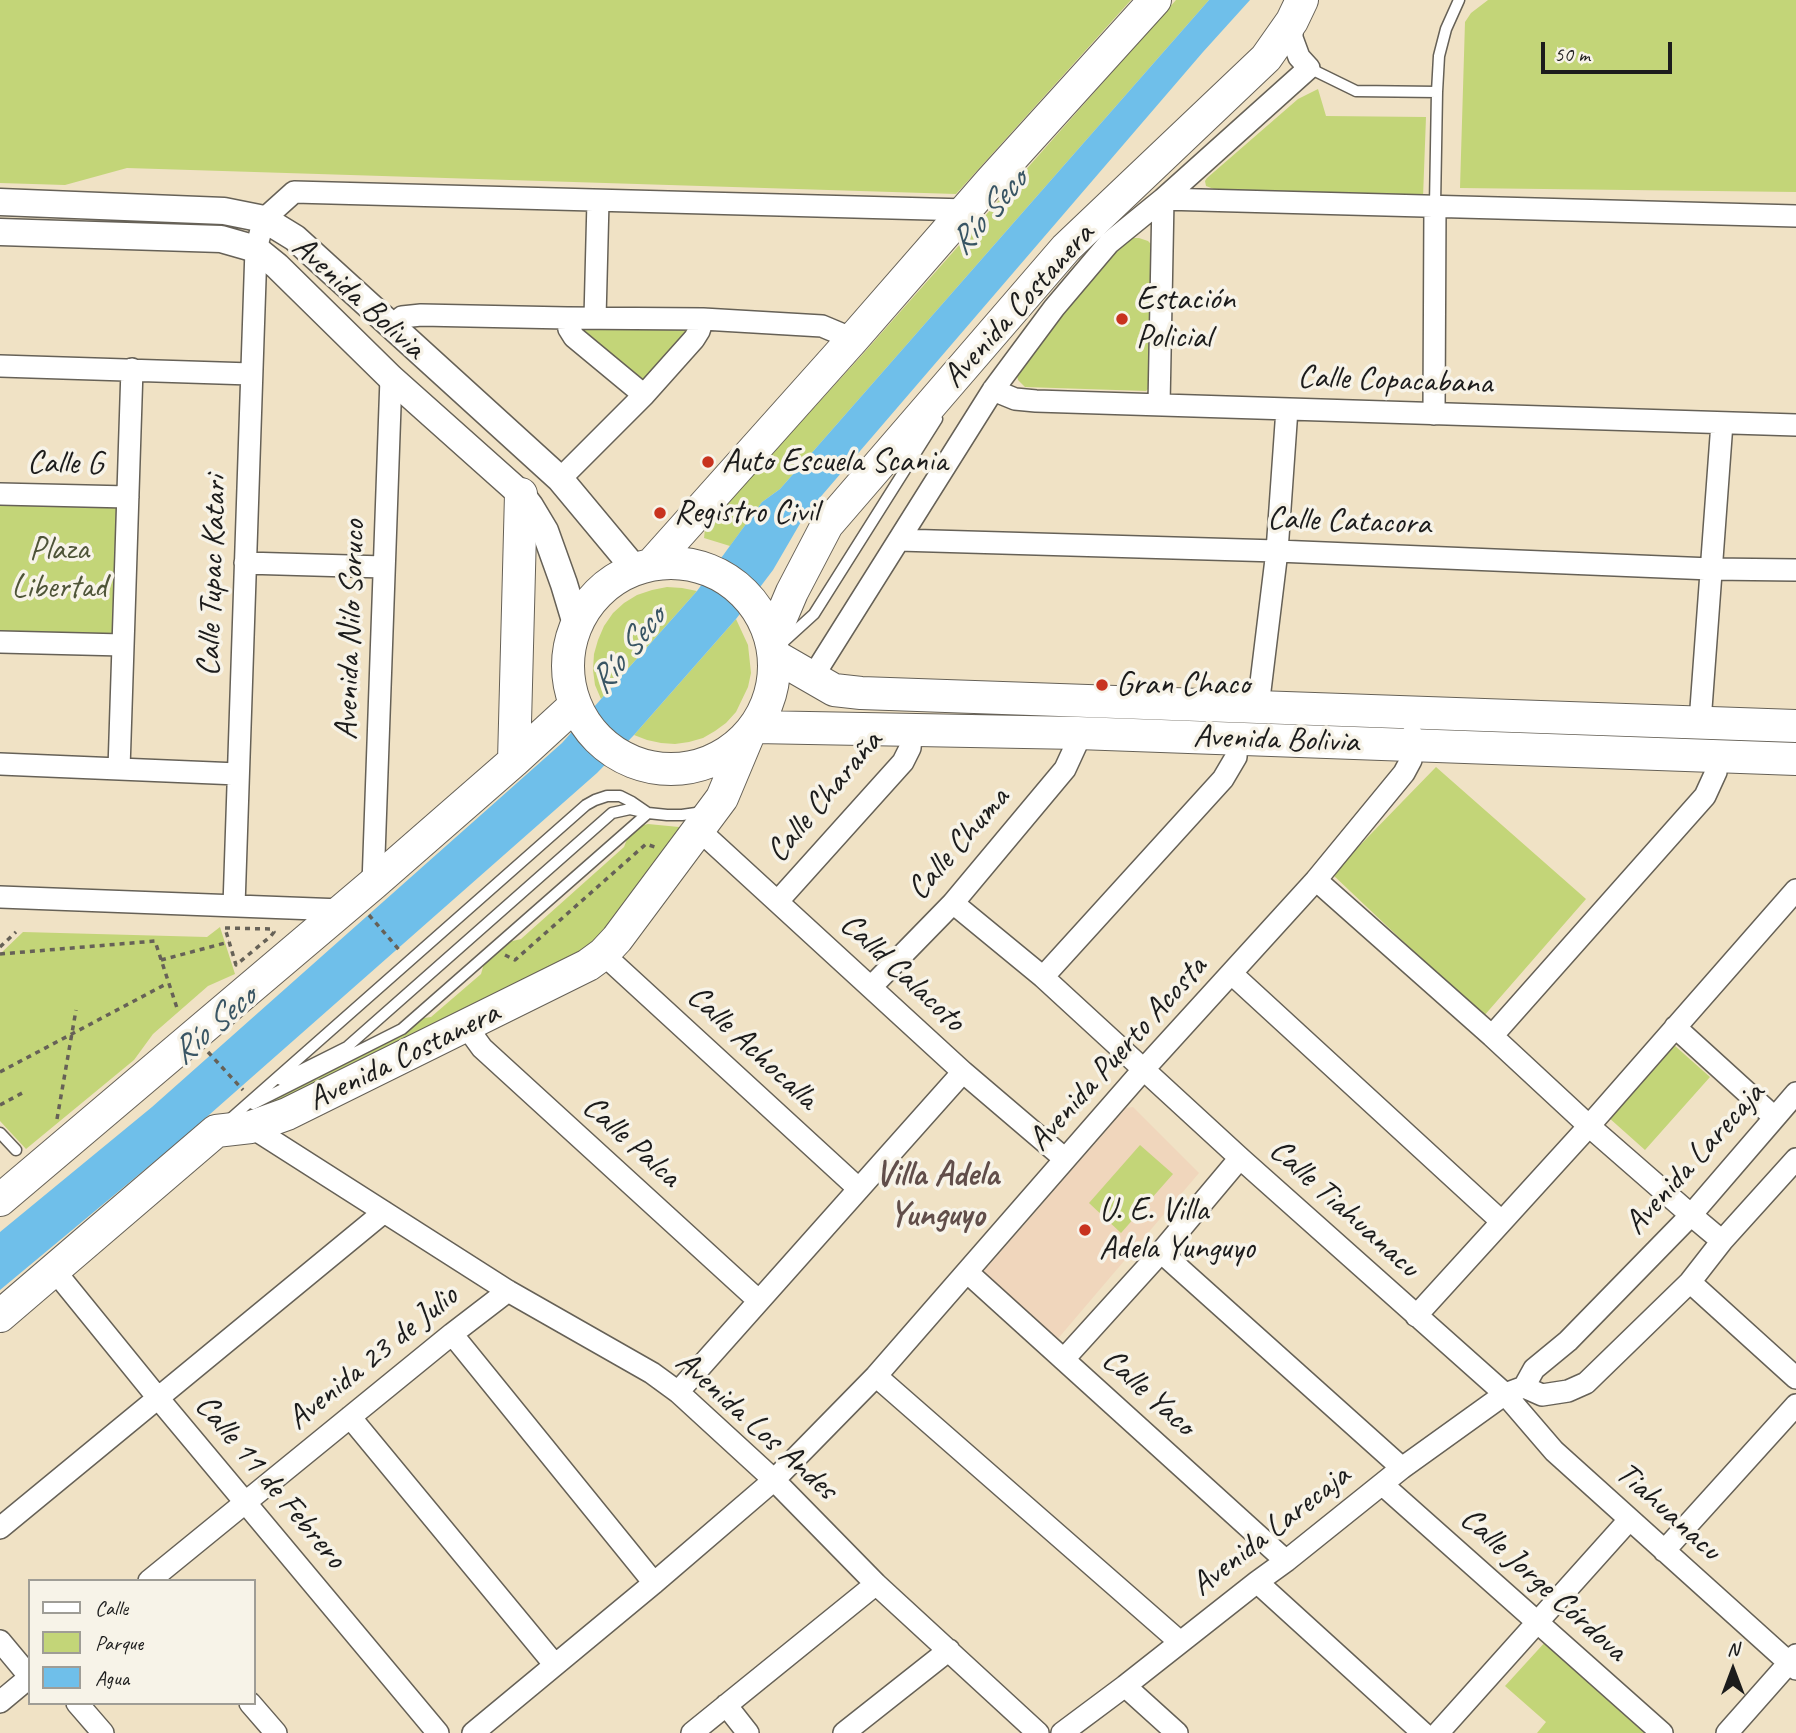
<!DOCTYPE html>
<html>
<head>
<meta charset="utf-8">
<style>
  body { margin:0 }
  #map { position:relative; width:1796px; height:1733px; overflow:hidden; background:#f0e2c5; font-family:Caveat,sans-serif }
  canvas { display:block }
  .legend { position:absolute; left:28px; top:1579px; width:228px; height:126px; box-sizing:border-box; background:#f7f3e8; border:2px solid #9f9d96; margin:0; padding:9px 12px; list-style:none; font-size:21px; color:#1c1c1c }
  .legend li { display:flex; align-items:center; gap:14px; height:35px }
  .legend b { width:35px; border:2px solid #9f9d96 }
  .north { position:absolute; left:1698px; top:1635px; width:70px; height:70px; -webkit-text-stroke:5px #f7f3e8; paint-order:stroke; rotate:0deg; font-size:19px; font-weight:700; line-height:28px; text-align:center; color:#1c1c1c }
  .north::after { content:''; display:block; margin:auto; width:24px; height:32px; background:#1c1c1c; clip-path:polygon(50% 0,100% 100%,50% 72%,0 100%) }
  .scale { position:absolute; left:1541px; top:42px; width:131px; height:32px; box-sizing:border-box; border:4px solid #1c1c1c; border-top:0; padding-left:9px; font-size:21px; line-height:24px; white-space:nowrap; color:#1c1c1c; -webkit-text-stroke:5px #f7f3e8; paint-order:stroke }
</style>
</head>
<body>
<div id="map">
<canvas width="1796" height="1733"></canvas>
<ul class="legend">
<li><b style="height:9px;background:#fff"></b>Calle</li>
<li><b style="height:19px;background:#c3d578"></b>Parque</li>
<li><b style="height:19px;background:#6fbfea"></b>Agua</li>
</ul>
<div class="north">N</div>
<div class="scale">50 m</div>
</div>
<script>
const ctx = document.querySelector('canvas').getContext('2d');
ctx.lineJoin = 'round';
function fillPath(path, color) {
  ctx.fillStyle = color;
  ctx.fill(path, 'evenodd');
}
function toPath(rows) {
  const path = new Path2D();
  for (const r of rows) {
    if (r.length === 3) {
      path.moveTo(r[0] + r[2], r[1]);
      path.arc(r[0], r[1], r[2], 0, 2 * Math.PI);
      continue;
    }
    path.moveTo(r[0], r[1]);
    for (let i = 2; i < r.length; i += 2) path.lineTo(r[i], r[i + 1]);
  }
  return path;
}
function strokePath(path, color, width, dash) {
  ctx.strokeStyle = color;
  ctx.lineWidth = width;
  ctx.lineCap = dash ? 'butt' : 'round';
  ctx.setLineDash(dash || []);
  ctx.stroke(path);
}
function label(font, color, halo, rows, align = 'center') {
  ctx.font = font + ' Caveat,sans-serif';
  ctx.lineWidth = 7;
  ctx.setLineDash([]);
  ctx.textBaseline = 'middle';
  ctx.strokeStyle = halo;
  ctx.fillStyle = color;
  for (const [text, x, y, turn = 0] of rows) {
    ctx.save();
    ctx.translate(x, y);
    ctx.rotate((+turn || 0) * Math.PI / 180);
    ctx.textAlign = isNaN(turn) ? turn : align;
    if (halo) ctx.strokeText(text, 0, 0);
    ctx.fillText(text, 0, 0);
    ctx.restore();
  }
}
const built = toPath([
  [1133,1107,1199,1173,1044,1355,969,1288,1126,1108]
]);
const green = toPath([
  [0,0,1131,0,956,194,127,168,65,185,0,183],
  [1176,0,1209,0,780,489,762,502,730,546,704,538,705,529,708,524,862,355],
  [1488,0,1796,0,1796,192,1460,188,1465,22,1471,13],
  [1318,89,1326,116,1426,117,1423,198,1214,189,1206,186,1205,181,1207,178,1298,99],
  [1132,238,1139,238,1148,241,1154,247,1150,387,1146,391,1025,387,1018,380,1016,372,1107,260],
  [578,328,691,329,639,386],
  [0,500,119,503,115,638,0,635],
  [667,587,682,588,697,591,601,699,595,685,593,670,594,654,598,640,604,626,613,613,624,603,637,595,652,590],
  [736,619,748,645,751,673,748,687,736,712,726,723,715,731,703,738,689,742,675,744,661,743,647,740,634,735],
  [1436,767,1586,899,1483,1017,1332,874],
  [648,824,679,827,681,831,591,949,278,1108,269,1104,269,1100,418,1019,431,1017,481,974,485,960,504,943,521,939,624,847,629,834,640,826],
  [220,927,235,974,208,986,153,1034,134,1060,26,1149,0,1121,0,954,23,932,207,937],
  [1674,1045,1710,1077,1645,1150,1608,1117],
  [1140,1145,1173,1174,1121,1233,1089,1203],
  [1557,1629,1674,1733,1537,1733,1546,1722,1505,1686]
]);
const water = toPath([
  [1209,0,1250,0,1203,52,805,515,773,570,736,619,634,735,597,773,184,1137,0,1290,0,1232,152,1107,562,743,697,591,762,502,780,489]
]);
const path = toPath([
  [369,915,401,952],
  [225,928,271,929,274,932,271,936,236,965,225,928],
  [0,947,16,932],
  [0,954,155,941,177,1008],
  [505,955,515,960,646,844,655,847],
  [161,960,229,942],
  [208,1052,243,1090],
  [0,1072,168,983],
  [0,1105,24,1092],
  [57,1119,76,1010]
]);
const service = toPath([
  [1309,68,1356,91,1437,92],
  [1435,205,1437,92,1439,56,1446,29,1459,0],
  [781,644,814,614,937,419],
  [281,1080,347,1047,612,813,630,809,648,813,667,815,682,815,703,812],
  [253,1104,402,1029,648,813],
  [228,1121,586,805,595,800,607,796,620,796,632,802,648,813],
  [0,1133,16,1150]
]);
const minor = toPath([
  [1163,199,1796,216],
  [567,318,569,329,574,337,644,395],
  [595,318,598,201],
  [391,327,402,317,421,315,567,318,703,319,822,326,853,339],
  [0,366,251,374],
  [993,390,1015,399,1036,401,1796,425],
  [1159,405,1163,199],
  [1434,414,1435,205],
  [560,479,644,395,694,339,699,331,703,319],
  [0,494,128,497],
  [899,540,1277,551,1711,569,1796,570],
  [245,563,384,567],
  [0,642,123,645],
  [812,678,993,390,1054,308,1109,243,1163,199,1309,68,1299,57,1292,38,1292,21],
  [1258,707,1277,551,1287,409],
  [1700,722,1722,423],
  [0,764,238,774],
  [119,769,132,369],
  [698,829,963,1072,1065,1159],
  [1316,880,1492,1036,1589,1126,1691,1215,1722,1241],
  [373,884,391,378],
  [0,897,342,910],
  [778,901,903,762,910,748,912,730],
  [953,903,1043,977,1240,1158,1505,1394,1554,1451,1796,1669],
  [234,906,256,249,264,219,294,192,967,210],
  [603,954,859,1189],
  [1232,974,1501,1221],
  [1043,977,1223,779,1236,757,1237,739],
  [871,987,953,903,1065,769,1077,743,1078,733],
  [466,1026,482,1048,759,1301],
  [1675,1027,1774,1117],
  [1492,1036,1705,796,1716,772,1717,756],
  [251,1127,508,1291,652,1373,678,1392,774,1480,876,1584,1038,1733],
  [1161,1252,1402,1468],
  [54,1270,158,1398,438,1733],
  [967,1272,1286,1561],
  [1690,1282,1796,1378],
  [1416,1316,1589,1126,1796,890],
  [452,1334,654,1583],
  [1064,1359,1161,1252,1240,1158],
  [876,1376,1180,1642],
  [1524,1387,1534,1369,1568,1341,1691,1215,1796,1093],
  [678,1392,963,1072],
  [350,1417,555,1665],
  [1383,1485,1662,1733],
  [0,1528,384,1212],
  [1664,1551,1796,1405],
  [149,1581,452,1334,508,1291],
  [1257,1582,1423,1733],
  [0,1641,30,1677],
  [1125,1686,1177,1733],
  [0,1702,30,1677],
  [77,1703,103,1733],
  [250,1703,276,1733],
  [726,1705,748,1733],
  [473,1733,654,1583,774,1480,876,1376,1143,1070,1316,880,1404,773,1411,760,1412,735],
  [692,1733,876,1584],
  [844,1733,949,1650],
  [1062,1733,1125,1686,1257,1582,1286,1561,1402,1468,1505,1394,1524,1387,1542,1395,1568,1391,1586,1383,1690,1282,1722,1241,1796,1159],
  [1438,1733,1629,1520],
  [1727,1733,1796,1655]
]);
const tertiary = toPath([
  [0,202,224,211,264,219,295,238,560,479,635,569],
  [0,232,221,239,256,249,277,266,391,378,521,494,530,506,545,531,564,584,576,624]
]);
const primary = toPath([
  [671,666,103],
  [651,565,853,339,990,182,1155,0],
  [772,639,792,592,827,525,1066,248,1266,58,1292,21,1302,0],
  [775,656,834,690,861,693,1796,726],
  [755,727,1078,733,1796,759],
  [514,761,521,494],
  [0,1200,373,884,514,761,575,705],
  [0,1316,216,1131,251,1127,287,1114,588,965,603,954,617,939,722,798,748,736]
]);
const markers = [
  [1122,319,7,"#c8321e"],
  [708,462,7,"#c8321e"],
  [660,513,7,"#c8321e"],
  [1102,685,7,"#c8321e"],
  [1085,1230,7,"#c8321e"]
];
const streetNames = [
  ["Avenida Bolivia",358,298,42],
  ["Avenida Costanera",1019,306,-48],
  ["Calle Copacabana",1395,381,2],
  ["Calle G",65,464,1],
  ["Calle Catacora",1349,522,2],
  ["Calle Tupac Katari",213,576,-88],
  ["Avenida Nilo Soruco",351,630,-88],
  ["Avenida Bolivia",1276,740,2],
  ["Calle Charaña",825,797,-50],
  ["Calle Chuma",959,844,-49],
  ["Calld Calacoto",902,973,43],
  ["Calle Achocalla",752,1048,43],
  ["Avenida Puerto Acosta",1118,1054,-48],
  ["Avenida Costanera",404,1057,-26],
  ["Calle Palca",631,1142,42],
  ["Avenida Larecaja",1695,1159,-48],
  ["Calle Tiahuanacu",1344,1209,42],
  ["Avenida 23 de Julio",373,1358,-39],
  ["Calle Yaco",1148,1393,42],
  ["Avenida Los Andes",756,1426,42],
  ["Calle 11 de Febrero",270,1482,50],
  ["Tiahuanacu",1668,1512,42],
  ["Avenida Larecaja",1271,1531,-38],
  ["Calle Jorge Córdova",1543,1585,42]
];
const poiNames = [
  ["Estación",1136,300],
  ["Policial",1136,338],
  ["Auto Escuela Scania",722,462],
  ["Registro Civil",674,513],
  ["Gran Chaco",1116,685],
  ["U. E. Villa",1099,1211],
  ["Adela Yunguyo",1099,1249]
];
const parkNames = [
  ["Plaza",59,550],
  ["Libertad",59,588]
];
const waterNames = [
  ["Río Seco",989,213,-49],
  ["Río Seco",628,651,-51],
  ["Río Seco",214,1026,-41]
];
const neighbourhoodNames = [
  ["Villa Adela",937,1176],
  ["Yunguyo",937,1216]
];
fillPath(built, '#f0d6bc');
fillPath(green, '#c3d578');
fillPath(water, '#6fbfea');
strokePath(service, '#666157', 13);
strokePath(minor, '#666157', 24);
strokePath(tertiary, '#666157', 29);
strokePath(primary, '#666157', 34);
strokePath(path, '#666157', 3.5, [5, 5]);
strokePath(service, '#fff', 10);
strokePath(minor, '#fff', 21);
strokePath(tertiary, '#fff', 26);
strokePath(primary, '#fff', 32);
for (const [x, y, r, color] of markers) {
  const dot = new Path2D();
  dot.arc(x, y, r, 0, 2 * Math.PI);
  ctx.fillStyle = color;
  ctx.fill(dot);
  strokePath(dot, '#f7f3e8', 2.5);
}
label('33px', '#1c1c1c', '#f7f3e8', streetNames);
label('33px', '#1c1c1c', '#f7f3e8', poiNames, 'left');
label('33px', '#4e5438', '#f7f3e8', parkNames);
label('italic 35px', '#395564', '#f7f3e8', waterNames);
label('bold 35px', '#614e4a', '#f7f3e8', neighbourhoodNames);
</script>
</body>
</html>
